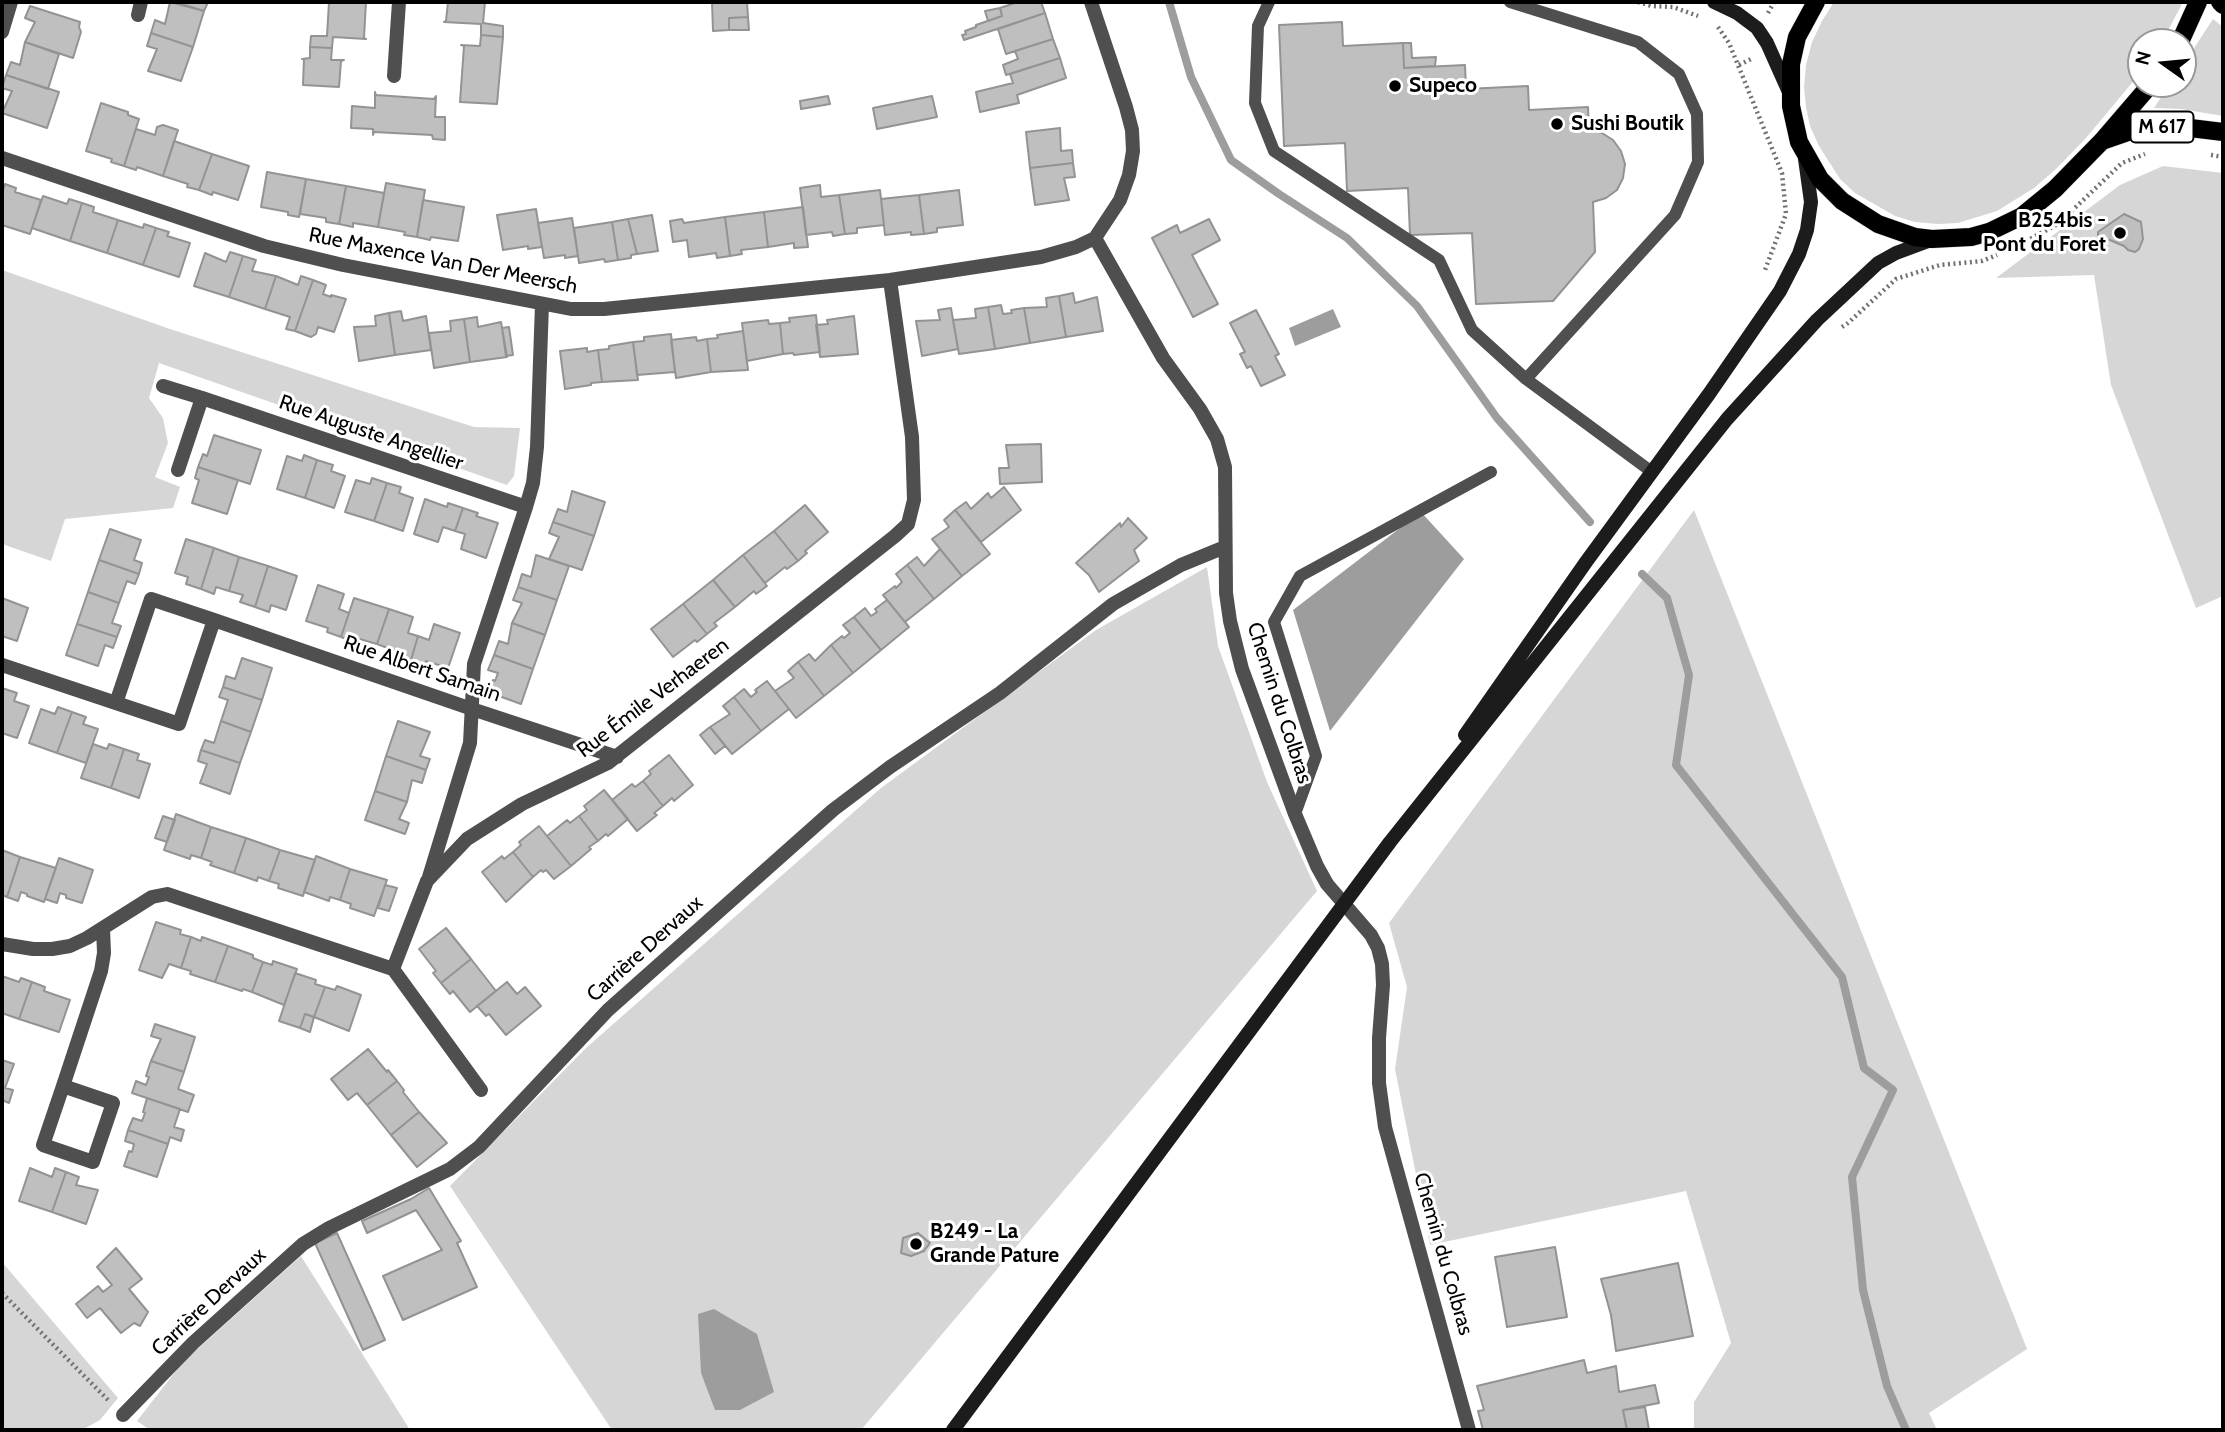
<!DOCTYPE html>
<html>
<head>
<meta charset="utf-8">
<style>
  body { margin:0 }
  #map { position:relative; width:2225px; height:1432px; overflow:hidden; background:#fff; font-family:Cabin,sans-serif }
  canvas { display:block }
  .frame { position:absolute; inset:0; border:4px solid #000; pointer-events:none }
  .north { position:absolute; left:2127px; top:28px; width:70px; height:70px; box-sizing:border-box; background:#fff; border:2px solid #999; border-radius:50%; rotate:285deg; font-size:19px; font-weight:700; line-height:28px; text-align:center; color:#000 }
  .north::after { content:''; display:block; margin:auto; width:24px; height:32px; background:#000; clip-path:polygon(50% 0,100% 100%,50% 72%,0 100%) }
</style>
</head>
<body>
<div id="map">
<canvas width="2225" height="1432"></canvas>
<div class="frame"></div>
<div class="north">N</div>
</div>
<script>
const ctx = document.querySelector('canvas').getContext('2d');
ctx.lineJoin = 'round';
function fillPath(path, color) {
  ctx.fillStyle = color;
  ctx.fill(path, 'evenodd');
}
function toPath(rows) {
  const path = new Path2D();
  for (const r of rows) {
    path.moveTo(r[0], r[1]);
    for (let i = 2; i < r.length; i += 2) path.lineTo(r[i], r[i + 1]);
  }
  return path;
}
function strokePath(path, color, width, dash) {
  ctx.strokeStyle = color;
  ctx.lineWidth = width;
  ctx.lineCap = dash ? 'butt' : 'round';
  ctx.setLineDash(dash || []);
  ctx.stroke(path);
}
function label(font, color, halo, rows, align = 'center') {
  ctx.font = font + ' Cabin,sans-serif';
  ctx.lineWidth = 6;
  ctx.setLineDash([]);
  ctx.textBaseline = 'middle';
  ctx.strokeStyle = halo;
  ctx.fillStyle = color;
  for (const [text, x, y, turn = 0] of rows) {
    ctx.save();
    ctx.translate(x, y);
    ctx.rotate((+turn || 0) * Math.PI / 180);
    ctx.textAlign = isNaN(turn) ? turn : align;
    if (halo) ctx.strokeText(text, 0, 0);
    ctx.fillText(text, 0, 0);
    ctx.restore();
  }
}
const green = toPath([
  [1834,2,2183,2,2162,42,2141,42,2141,72,2086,138,2056,169,2034,188,1997,211,1958,223,1938,224,1915,222,1895,216,1855,193,1840,179,1819,146,1810,126,1806,107,1804,87,1806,65,1812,42,1822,21],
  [2213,19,2223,27,2223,116,2181,109,2154,108,2170,84,2183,84,2183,65],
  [2163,166,2223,173,2223,596,2196,608,2111,385,2094,275,1996,278,2120,185],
  [2,270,170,329,474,427,520,428,514,476,507,485,159,363,149,398,163,418,168,443,155,477,180,487,173,508,65,519,51,561,2,544],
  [1694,510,2027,1349,1929,1413,1937,1430,1694,1430,1694,1402,1731,1343,1686,1191,1430,1245,1395,1069,1407,987,1389,923],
  [1207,567,1218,646,1267,782,1317,891,861,1430,612,1430,450,1186,586,1048,881,788,1096,630],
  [301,1256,410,1430,150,1430,137,1421,182,1363],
  [2,1262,118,1398,100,1420,82,1430,2,1430]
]);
const water = toPath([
  [1333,309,1341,327,1295,346,1289,328],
  [1421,512,1464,559,1330,731,1293,610],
  [714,1309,757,1334,774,1392,740,1410,715,1410,701,1373,698,1314]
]);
const stream = toPath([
  [1169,2,1191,77,1231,160,1279,194,1347,238,1417,306,1497,418,1590,522],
  [1642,574,1667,598,1689,675,1676,765,1842,977,1864,1068,1893,1090,1852,1177,1863,1290,1887,1386,1906,1430]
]);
const building = toPath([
  [170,2,204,11,193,47,151,33,155,20,165,24,170,2],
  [175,2,208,2,204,11,175,2],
  [329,2,366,2,364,38,366,39,333,37,332,48,310,47,311,36,327,36,329,2],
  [448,2,485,2,483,23,503,26,503,37,481,35,481,24,444,22,446,21,448,2],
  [712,2,747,2,748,17,729,18,729,30,713,31,712,2],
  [1018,2,1041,2,1045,13,964,40,962,35,966,34,965,31,976,27,976,25,1002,16,1000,8,1018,2],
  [30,6,80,22,79,27,81,32,73,58,25,42,35,22,25,18,30,6],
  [1000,8,1002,16,988,21,985,11,1000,8],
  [1045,13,1053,39,1006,54,998,29,1045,13],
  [748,17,749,30,729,30,729,18,748,17],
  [1342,22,1343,46,1403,43,1404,68,1465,65,1466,89,1528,86,1529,110,1588,107,1589,130,1602,133,1613,140,1621,151,1625,164,1623,178,1617,190,1606,198,1593,202,1595,252,1553,301,1476,304,1472,233,1410,235,1408,188,1347,191,1345,143,1284,146,1279,25,1342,22],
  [151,33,193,47,181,81,148,71,157,49,147,46,151,33],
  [481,35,503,37,497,104,460,102,464,46,461,45,480,46,481,35],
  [1053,39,1060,58,1006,75,1003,65,1018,59,1015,51,1053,39],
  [25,42,59,54,48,89,6,75,11,62,20,65,25,42],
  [1403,43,1411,43,1412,58,1436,57,1435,66,1404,68,1403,43],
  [310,47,332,48,331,60,344,60,341,61,339,87,303,85,304,59,302,59,310,58,310,47],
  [1060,58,1066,78,1017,95,1019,103,980,112,976,92,1013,83,1010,74,1060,58],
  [6,75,59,92,47,128,2,113,12,91,2,88,6,75],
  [375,92,376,95,434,99,436,96,435,117,445,117,445,140,433,139,432,135,374,132,373,135,373,129,351,128,352,106,375,108,375,92],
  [828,96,830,104,801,109,800,101,828,96],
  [932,96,937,117,877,129,873,108,932,96],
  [101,103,128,112,128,115,139,119,124,166,111,162,112,159,86,151,101,103],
  [163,125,178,130,163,176,137,167,136,170,124,166,136,129,155,135,157,127,163,125],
  [1060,128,1061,151,1072,150,1073,163,1030,168,1026,132,1060,128],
  [174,141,212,154,199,190,187,187,188,184,163,176,174,141],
  [212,154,249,166,238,200,213,192,212,195,199,190,212,154],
  [1073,163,1075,177,1064,178,1069,200,1035,205,1030,168,1073,163],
  [267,172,306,179,299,217,288,215,288,212,261,207,267,172],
  [306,179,346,186,339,224,326,222,326,218,300,214,306,179],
  [386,183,425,190,417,237,404,235,405,232,378,227,386,183],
  [5,184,16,188,15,192,41,200,30,234,2,225,2,193,5,184],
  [820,185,821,197,839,195,845,234,833,236,832,232,806,235,800,188,820,185],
  [346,186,384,193,378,227,353,223,353,227,339,224,346,186],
  [880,190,884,225,857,228,857,233,845,234,839,195,880,190],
  [959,190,963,225,937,228,937,232,924,234,919,195,959,190],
  [919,195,924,234,911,235,911,232,885,235,881,199,919,195],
  [43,196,67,204,69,199,82,203,70,241,32,228,43,196],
  [423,200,464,207,458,241,431,237,430,240,417,237,423,200],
  [82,203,94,207,93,212,118,220,107,253,70,241,82,203],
  [803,207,808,247,794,248,794,243,768,247,764,212,803,207],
  [536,209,542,247,528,249,528,246,503,250,497,215,536,209],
  [764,212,768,247,741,250,742,254,730,256,725,217,764,212],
  [2124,214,2141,222,2143,239,2139,249,2135,252,2128,250,2124,246,2098,235,2098,232,2124,214],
  [652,215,658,251,637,254,628,219,652,215],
  [725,217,730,256,717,258,716,253,689,257,687,240,673,242,670,221,682,219,684,223,725,217],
  [572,218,578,256,565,258,565,255,544,258,538,223,572,218],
  [628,219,637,254,631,255,631,258,618,260,612,222,628,219],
  [1209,219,1220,240,1192,255,1218,304,1193,317,1152,238,1177,225,1180,233,1209,219],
  [118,220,143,228,144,224,156,228,143,265,107,253,118,220],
  [612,222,618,260,605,262,604,259,579,263,574,228,612,222],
  [156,228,169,232,167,236,190,243,179,277,143,265,156,228],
  [230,252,243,256,229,297,194,286,205,253,226,262,230,252],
  [243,256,256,260,252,271,276,276,265,309,229,297,243,256],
  [276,276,298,285,301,276,313,280,295,331,286,329,290,317,265,309,276,276],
  [313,280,326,285,323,294,331,297,331,295,346,299,334,332,318,327,316,334,311,337,295,331,313,280],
  [1073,293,1075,303,1097,297,1103,331,1066,337,1059,296,1073,293],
  [1059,296,1066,337,1030,343,1024,308,1047,307,1046,298,1059,296],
  [1001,305,1003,314,1012,313,1011,310,1024,308,1030,343,995,349,988,307,1001,305],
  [988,307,995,349,959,354,953,320,976,318,975,309,988,307],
  [951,308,958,349,922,356,916,321,940,320,938,310,951,308],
  [1256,310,1279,354,1275,356,1285,375,1261,386,1251,366,1247,368,1240,354,1245,352,1230,323,1256,310],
  [401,311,403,321,426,316,431,350,395,355,389,313,401,311],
  [389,313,395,355,359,361,354,327,376,326,375,316,389,313],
  [816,315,820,352,794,355,793,353,783,354,780,323,790,322,789,318,816,315],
  [854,316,858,354,820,357,816,325,828,324,827,320,854,316],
  [477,317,478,327,501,322,507,357,470,362,464,319,477,317],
  [464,319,470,362,434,368,429,333,451,331,450,321,464,319],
  [768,320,769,324,780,323,783,354,747,361,742,323,768,320],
  [509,327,513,355,506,356,502,328,509,327],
  [743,331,748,370,711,372,707,339,718,338,717,335,743,331],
  [671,334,675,372,637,375,633,342,644,341,644,337,671,334],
  [696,337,697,341,707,339,711,372,676,378,671,340,696,337],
  [633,342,638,380,602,382,598,350,609,349,609,346,633,342],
  [587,348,587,352,598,350,602,382,591,383,591,385,565,389,560,351,587,348],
  [214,435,261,450,250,484,198,467,203,454,207,456,214,435],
  [1041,444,1042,482,1000,484,999,468,1009,468,1006,445,1041,444],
  [304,455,317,460,305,498,277,489,287,456,302,461,304,455],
  [317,460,333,465,331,471,345,476,334,508,305,498,317,460],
  [198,467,238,480,227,514,192,503,199,480,195,478,198,467],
  [372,478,387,483,374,521,345,512,356,480,370,484,372,478],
  [387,483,401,487,399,493,413,498,403,531,374,521,387,483],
  [1004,487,1021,510,981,542,955,510,966,502,971,509,988,493,991,498,1004,487],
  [572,491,605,502,594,536,553,522,558,509,567,512,572,491],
  [425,499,447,507,448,503,463,508,455,531,443,527,438,542,414,534,425,499],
  [805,505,828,532,805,551,807,553,798,561,774,531,805,505],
  [463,508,478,513,476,516,498,523,486,558,461,549,465,534,455,531,463,508],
  [955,510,990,554,962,576,932,539,949,527,944,520,955,510],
  [1128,518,1147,538,1134,550,1139,561,1099,592,1089,575,1076,563,1120,523,1121,527,1128,518],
  [553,522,594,536,582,570,549,559,559,537,549,533,553,522],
  [110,529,141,540,134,560,142,563,139,574,99,560,110,529],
  [774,531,798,561,787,569,785,567,765,583,743,555,774,531],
  [186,539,214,548,201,589,186,584,188,577,175,573,186,539],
  [214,548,239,557,229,591,216,587,214,594,201,589,214,548],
  [940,549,962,576,934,599,907,565,917,557,924,566,940,549],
  [536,555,569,566,557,600,518,587,522,574,531,577,536,555],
  [743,555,767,586,756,594,754,591,735,607,713,580,743,555],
  [239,557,268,566,255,607,240,602,243,595,229,591,239,557],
  [99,560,139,574,135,584,127,581,119,603,88,592,99,560],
  [907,565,934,599,905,622,883,595,895,586,896,588,902,582,896,574,907,565],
  [268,566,297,576,286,610,271,605,269,612,255,607,268,566],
  [713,580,735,607,714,623,717,626,707,634,683,604,713,580],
  [318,585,344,594,339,609,349,613,341,637,327,632,328,628,306,621,318,585],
  [518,587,557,600,545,635,512,623,522,603,513,600,518,587],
  [88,592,119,603,112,623,121,626,117,637,77,624,88,592],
  [2,598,28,608,17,641,2,636,2,598],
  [354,598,389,609,377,644,356,638,355,642,341,637,354,598],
  [887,600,909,627,881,650,854,617,865,608,871,616,877,612,875,609,887,600],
  [683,604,707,634,697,642,695,640,673,657,651,629,683,604],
  [389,609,413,617,408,633,418,636,411,660,397,655,398,652,377,644,389,609],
  [854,617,881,650,853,673,831,645,842,636,844,638,850,633,843,625,854,617],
  [512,623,545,635,533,669,494,655,499,641,508,644,512,623],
  [77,624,117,637,113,648,105,645,98,666,66,655,77,624],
  [434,624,460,633,448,668,426,661,425,665,411,660,418,636,429,640,434,624],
  [831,645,853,673,824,696,798,662,809,654,815,661,831,645],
  [494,655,533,669,521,704,488,692,493,680,495,681,498,673,488,670,494,655],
  [242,658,272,668,262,700,223,687,226,676,235,679,242,658],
  [798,662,824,696,796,718,775,691,794,678,788,671,798,662],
  [767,681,789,709,761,731,734,697,744,689,751,697,757,692,755,690,767,681],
  [223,687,262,700,251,732,221,721,228,700,219,697,223,687],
  [2,688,17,693,14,701,29,706,17,738,2,733,2,688],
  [734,697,761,731,732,754,710,727,730,714,723,706,734,697],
  [58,707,72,712,57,753,29,743,41,709,55,714,58,707],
  [72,712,86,717,83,724,98,729,86,763,57,753,72,712],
  [221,721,251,732,240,763,201,750,205,740,214,743,221,721],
  [398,721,430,732,420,756,430,759,426,770,386,756,398,721],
  [710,727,725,746,715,754,700,735,710,727],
  [93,744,107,749,109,744,124,749,111,788,81,778,93,744],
  [124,749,139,754,137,760,150,764,139,798,111,788,124,749],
  [201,750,240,763,230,794,200,783,207,764,198,761,201,750],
  [669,755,693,785,674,801,672,798,663,806,643,781,651,774,649,771,669,755],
  [386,756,426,770,422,783,412,780,407,802,375,791,386,756],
  [643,781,663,806,654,813,657,815,637,831,612,800,632,784,635,787,643,781],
  [604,790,628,819,608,836,606,834,598,841,579,816,587,810,584,806,604,790],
  [375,791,407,802,399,819,409,823,405,834,365,820,375,791],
  [176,814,211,827,201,858,191,855,190,859,164,850,176,814],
  [163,816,175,820,167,842,155,838,163,816],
  [579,816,598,841,589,847,591,849,571,866,547,836,567,820,570,823,579,816],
  [539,826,571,866,554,879,546,870,543,872,541,870,533,877,513,852,521,845,519,842,539,826],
  [211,827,246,838,234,873,210,865,212,862,201,858,211,827],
  [246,838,280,850,269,881,258,877,257,881,234,873,246,838],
  [2,850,20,857,7,897,2,895,2,850],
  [280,850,315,860,303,896,278,888,279,884,269,881,280,850],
  [513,852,533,877,506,902,482,872,502,856,504,859,513,852],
  [316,856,350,869,340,900,330,897,329,901,304,892,316,856],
  [20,857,56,868,44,902,27,896,27,894,21,892,18,901,7,897,20,857],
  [59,858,93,870,82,903,66,898,66,895,60,893,57,903,45,899,59,858],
  [350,869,387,880,374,916,350,908,351,904,340,900,350,869],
  [385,885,397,888,389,911,378,908,385,885],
  [156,922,181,930,180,934,191,937,181,968,169,964,162,978,139,970,156,922],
  [446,928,471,959,441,983,433,973,436,971,419,949,446,928],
  [191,937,201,941,202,937,228,946,215,982,190,974,191,971,181,968,191,937],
  [228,946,253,955,253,958,263,962,252,992,243,989,242,991,215,982,228,946],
  [471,959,496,991,470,1012,453,991,450,994,441,983,471,959],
  [273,961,297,969,284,1005,252,992,263,962,272,965,273,961],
  [295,973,316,980,315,984,325,987,314,1017,305,1014,300,1028,279,1021,295,973],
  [2,976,19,982,21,978,32,982,19,1019,2,1013,2,976],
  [32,982,45,987,44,991,70,1000,59,1032,19,1019,32,982],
  [507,982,517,994,525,987,541,1006,506,1035,489,1014,486,1016,477,1006,507,982],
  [337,986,361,995,349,1031,314,1017,325,987,335,990,337,986],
  [305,1014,314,1017,310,1032,300,1028,305,1014],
  [155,1024,195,1037,184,1072,151,1061,161,1039,151,1036,155,1024],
  [368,1049,387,1072,388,1070,397,1081,367,1105,357,1093,348,1100,331,1079,368,1049],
  [2,1060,14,1064,5,1088,13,1090,9,1103,2,1100,2,1060],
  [151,1061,184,1072,178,1089,194,1095,188,1112,132,1093,136,1081,146,1085,149,1077,146,1076,151,1061],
  [397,1081,404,1090,403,1092,419,1112,391,1135,367,1105,397,1081],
  [147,1098,180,1109,174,1127,184,1130,181,1141,170,1137,168,1144,128,1130,133,1118,142,1121,145,1113,143,1112,147,1098],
  [419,1112,447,1143,417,1167,391,1135,419,1112],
  [128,1130,168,1144,157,1177,124,1166,129,1151,132,1152,134,1144,125,1141,128,1130],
  [30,1168,52,1177,55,1168,66,1172,52,1212,19,1201,30,1168],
  [66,1172,79,1177,76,1185,98,1190,86,1224,52,1212,66,1172],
  [429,1188,461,1241,457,1243,477,1287,403,1320,383,1276,442,1250,416,1210,367,1233,362,1221,411,1199,429,1188],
  [337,1233,385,1340,363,1350,315,1243,337,1233],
  [918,1233,930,1243,924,1251,911,1256,901,1253,903,1238,918,1233],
  [1555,1247,1567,1317,1507,1327,1495,1257,1555,1247],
  [116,1248,142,1279,129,1289,148,1312,140,1326,134,1323,121,1333,100,1308,87,1318,76,1304,98,1286,103,1292,112,1285,97,1267,116,1248],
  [1678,1263,1693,1336,1616,1351,1611,1315,1601,1279,1678,1263],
  [1584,1360,1587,1373,1616,1366,1619,1392,1655,1385,1659,1403,1623,1410,1627,1430,1483,1430,1478,1411,1484,1410,1477,1386,1584,1360],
  [1645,1407,1649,1430,1627,1430,1623,1410,1645,1407]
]);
const path = toPath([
  [1638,2,1652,6,1673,7,1698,16],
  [1768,13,1774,2],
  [1718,27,1729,43,1782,173,1786,214,1765,270],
  [1739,65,1753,58],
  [2211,155,2223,157],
  [2011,249,2058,224,2122,163,2145,154],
  [1842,327,1848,323,1896,279,1940,265,1982,261,1997,255],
  [2,1293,110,1402]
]);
const lane = toPath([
  [1269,2,1258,26,1255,103,1274,151,1439,260,1472,330,1526,379],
  [1510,2,1638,42,1679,74,1697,114,1698,162,1675,215,1526,379,1652,472],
  [1295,814,1316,756,1274,622,1300,576,1491,472]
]);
const street = toPath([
  [1091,2,1126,107,1132,130,1133,151,1129,175,1120,200,1095,238,1163,358,1200,409,1217,439,1225,467,1226,593,1230,621,1242,669,1295,814,1317,866,1327,884,1371,935,1378,948,1382,964,1383,985,1379,1038,1379,1083,1385,1127,1469,1430],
  [138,15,141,2],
  [2,32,11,2],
  [394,76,399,2],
  [2,158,264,246,343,265,571,309,604,309,890,280,1041,257,1076,247,1095,238],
  [163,386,202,398,178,470],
  [202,398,526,507],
  [214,620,179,724,116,703,151,599,214,620,472,709,617,757],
  [2,665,116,703],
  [429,877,470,743,474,664,526,507,533,483,537,447,542,304],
  [2,944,33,949,52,949,70,946,87,938,152,897,167,894,393,969,427,881,467,839,522,804,608,763,895,536,908,524,914,500,912,437,890,280],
  [393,969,481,1090],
  [63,1086,113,1103,93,1162,43,1145,63,1086],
  [63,1086,101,971,104,953,103,928],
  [123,1415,193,1343,303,1244,329,1228,450,1169,479,1147,608,1010,833,810,890,767,1000,693,1113,604,1181,565,1225,547]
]);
const secondary = toPath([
  [1714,2,1737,13,1757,28,1767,43,1788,90],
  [1465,735,1586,562,1709,394,1780,291,1799,254,1807,230,1811,202,1805,159],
  [953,1430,1390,842,1727,419,1817,320,1878,263,1896,253,1931,240]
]);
const primary = toPath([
  [1816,2,1797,37,1791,64,1791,106,1799,142,1820,179,1842,201,1878,224,1915,237,1932,239,1971,237,1989,232,2022,216,2055,189,2102,141,2151,84],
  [2220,2,2223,5],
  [2180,42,2198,2],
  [2102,141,2128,132,2164,127,2182,127,2223,132]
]);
const markers = [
  [1395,86,7,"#000"],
  [1557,124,7,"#000"],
  [2120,233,7,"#000"],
  [916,1244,7,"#000"]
];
const shields = [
  [2162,127,63]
];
const shieldNames = [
  ["M 617",2162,127]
];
const poiNames = [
  ["Supeco",1409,86],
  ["Sushi Boutik",1571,124],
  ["B254bis -",2106,221,"right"],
  ["Pont du Foret",2106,245,"right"],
  ["B249 - La",930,1232],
  ["Grande Pature",930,1256]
];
const streetNames = [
  ["Rue Maxence Van Der Meersch",443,261,11],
  ["Rue Auguste Angellier",371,433,19],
  ["Rue Albert Samain",422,669,19],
  ["Rue Émile Verhaeren",653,698,-37],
  ["Chemin du Colbras",1279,703,72],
  ["Carrière Dervaux",645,949,-42],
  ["Chemin du Colbras",1443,1254,74],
  ["Carrière Dervaux",209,1302,-43]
];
fillPath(green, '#d6d6d6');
fillPath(water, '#9d9d9d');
strokePath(stream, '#9d9d9d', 8);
fillPath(building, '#bfbfbf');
strokePath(building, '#939393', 2);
strokePath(primary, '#dbdbdb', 19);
strokePath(path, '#717171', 4.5, [2, 3.5]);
strokePath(lane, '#4f4f4f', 12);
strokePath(street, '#4f4f4f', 14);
strokePath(secondary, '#1c1c1c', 14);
strokePath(primary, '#000', 18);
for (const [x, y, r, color] of markers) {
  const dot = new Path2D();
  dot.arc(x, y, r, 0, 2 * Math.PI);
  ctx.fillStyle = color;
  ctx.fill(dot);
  strokePath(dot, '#fff', 2.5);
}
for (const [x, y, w] of shields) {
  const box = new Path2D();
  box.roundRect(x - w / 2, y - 15.5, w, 31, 5);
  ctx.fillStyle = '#fff';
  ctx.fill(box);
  strokePath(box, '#000', 2);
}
label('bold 19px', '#000', null, shieldNames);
label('bold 21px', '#000', '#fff', poiNames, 'left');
label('21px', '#000', '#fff', streetNames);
</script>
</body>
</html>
